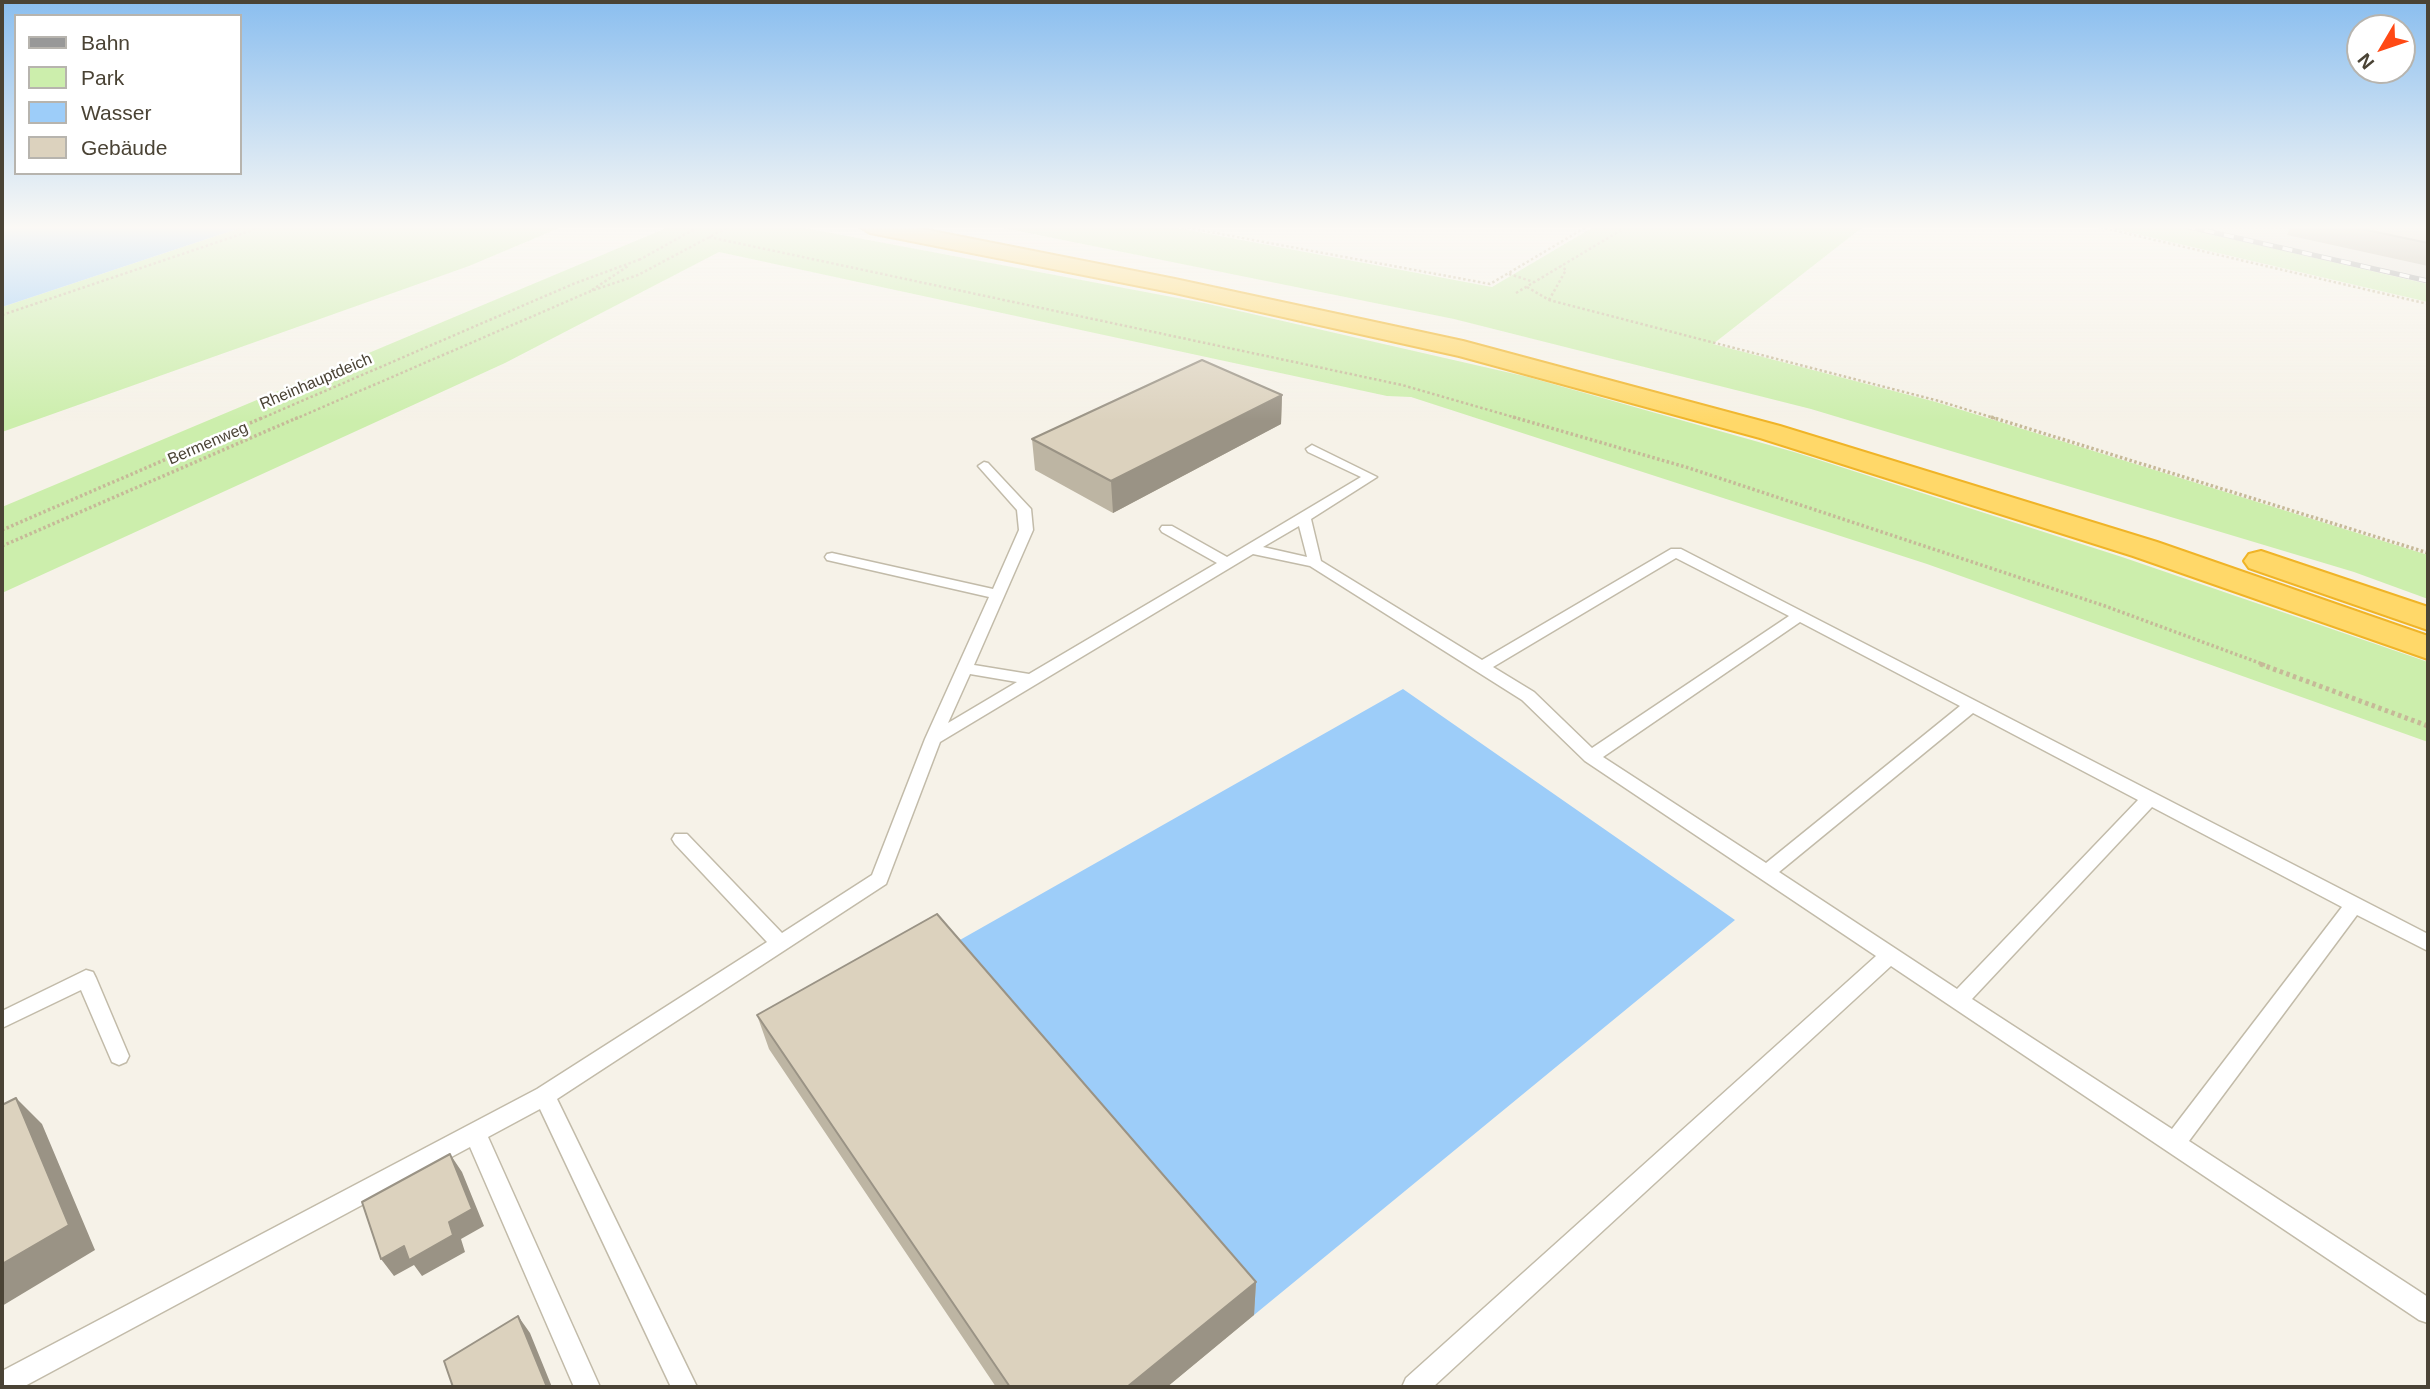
<!DOCTYPE html>
<html>
<head>
<meta charset="utf-8">
<style>
  body { margin:0 }
  #map { position:relative; width:2430px; height:1389px; overflow:hidden; background:#f6f2e8; font-family:Helvetica,sans-serif }
  canvas { display:block }
  .frame { position:absolute; inset:0; border:4px solid #4a4335; pointer-events:none }
  .legend { position:absolute; left:14px; top:14px; width:228px; height:161px; box-sizing:border-box; background:#fff; border:2px solid #b7b4ae; margin:0; padding:9px 12px; list-style:none; font-size:21px; color:#4a4335 }
  .legend li { display:flex; align-items:center; gap:14px; height:35px }
  .legend b { width:35px; border:2px solid #b7b4ae }
  .north { position:absolute; left:2346px; top:14px; width:70px; height:70px; box-sizing:border-box; background:#fff; border:2px solid #b7b4ae; border-radius:50%; rotate:231deg; font-size:19px; font-weight:700; line-height:28px; text-align:center; color:#4a4335 }
  .north::after { content:''; display:block; margin:auto; width:24px; height:32px; background:#ff4915; clip-path:polygon(50% 0,100% 100%,50% 72%,0 100%) }
</style>
</head>
<body>
<div id="map">
<canvas width="2430" height="1389"></canvas>
<div class="frame"></div>
<ul class="legend">
<li><b style="height:9px;background:#989898"></b>Bahn</li>
<li><b style="height:19px;background:#cceeac"></b>Park</li>
<li><b style="height:19px;background:#9dcdf9"></b>Wasser</li>
<li><b style="height:19px;background:#dcd2be"></b>Gebäude</li>
</ul>
<div class="north">N</div>
</div>
<script>
const ctx = document.querySelector('canvas').getContext('2d');
ctx.lineJoin = 'round';
function fillPath(path, color) {
  ctx.fillStyle = color;
  ctx.fill(path, 'evenodd');
}
function toPath(rows) {
  const path = new Path2D();
  for (const r of rows) {
    path.moveTo(r[0], r[1]);
    for (let i = 2; i < r.length; i += 2) path.lineTo(r[i], r[i + 1]);
  }
  return path;
}
function strokePath(path, color, width, dash) {
  ctx.strokeStyle = color;
  ctx.lineWidth = width;
  ctx.lineCap = dash ? 'butt' : 'round';
  ctx.setLineDash(dash || []);
  ctx.stroke(path);
}
function label(font, color, halo, rows, align = 'center') {
  ctx.font = font + ' Helvetica,sans-serif';
  ctx.lineWidth = 5;
  ctx.setLineDash([]);
  ctx.textBaseline = 'middle';
  ctx.strokeStyle = halo;
  ctx.fillStyle = color;
  for (const [text, x, y, turn = 0] of rows) {
    ctx.save();
    ctx.translate(x, y);
    ctx.rotate((+turn || 0) * Math.PI / 180);
    ctx.textAlign = isNaN(turn) ? turn : align;
    if (halo) ctx.strokeText(text, 0, 0);
    ctx.fillText(text, 0, 0);
    ctx.restore();
  }
}
const industrial = toPath([
  [2176,226,2428,226,2428,284]
]);
const green = toPath([
  [246,226,564,226,469,266,2,432,2,307],
  [671,226,794,226,1204,303,1528,377,1794,452,2122,557,2428,662,2428,742,1927,564,1411,397,1387,396,719,252,505,363,2,593,2,507],
  [994,226,1167,226,1492,287,1595,226,1864,226,1713,344,1936,402,2428,555,2428,599,2354,572,1811,409,1454,319],
  [2102,226,2176,226,2428,284,2428,302]
]);
const water = toPath([
  [2,226,246,226,2,307],
  [1403,689,1735,920,1254,1315,944,949]
]);
const pathFar2 = toPath([
  [1178,226,1490,284,1588,226],
  [2095,226,2428,304],
  [709,237,1402,385,1520,419],
  [639,260,700,226],
  [1509,274,1534,282],
  [1527,287,1549,300,1939,401,1997,419],
  [592,290,628,266],
  [1516,293,1628,226],
  [1549,300,1566,270,1561,266],
  [2,315,265,226],
  [260,419,573,284,641,259],
  [295,419,591,291,638,275,730,226]
]);
const pathFar1 = toPath([
  [1513,417,1689,468,2105,606,2265,665],
  [1991,417,2428,553],
  [2,530,264,417],
  [2,546,299,417]
]);
const path = toPath([
  [2260,664,2428,726]
]);
const lane = toPath([
  [1312,445,1377,477,1311,519,1321,561,1482,660,1671,549,1681,549,2428,934,2428,951,2357,915,2189,1141,2428,1297,2428,1323,2419,1320,1891,966,1433,1387,1402,1387,1406,1378,1876,956,1585,761,1522,700,1310,566,1253,554,940,742,886,884,557,1099,697,1387,671,1387,540,1109,488,1137,600,1387,574,1387,470,1147,23,1387,2,1387,2,1371,537,1089,767,942,675,844,672,839,675,834,687,834,782,933,872,875,925,739,989,597,827,560,825,557,827,554,832,553,993,589,1019,530,1017,510,978,466,984,462,988,463,1031,509,1033,530,974,665,1029,674,1217,563,1162,532,1160,529,1162,526,1172,526,1227,557,1361,477,1308,452,1306,449,1312,445],
  [1299,526,1307,557,1263,547,1299,526],
  [1676,558,1789,616,1592,748,1534,692,1493,667,1676,558],
  [1800,622,1960,706,1766,863,1603,757,1800,622],
  [970,674,1017,682,948,723,970,674],
  [1973,713,2138,800,1957,989,1779,872,1973,713],
  [2152,807,2342,907,2172,1129,1972,999,2152,807],
  [86,970,93,972,96,978,129,1056,126,1062,119,1065,112,1062,81,990,2,1028,2,1011,86,970]
]);
const highway = toPath([
  [859,226,907,226,1175,279,1463,341,1780,426,2157,542,2428,636,2428,659,2133,556,1760,438,1459,356,1175,293,870,233,859,226],
  [2261,551,2428,607,2428,630,2249,568,2244,561,2249,554,2261,551]
]);
const rail = toPath([
  [2185,226,2428,281]
]);
const wall = toPath([
  [2291,226,2428,226,2428,266,2287,235],
  [1282,395,1281,424,1113,513,1035,470,1032,439],
  [757,1015,1256,1282,1254,1315,1167,1387,996,1387,769,1049]
]);
const shadedWall = toPath([
  [1282,395,1281,424,1113,513,1111,481],
  [16,1098,42,1124,95,1250,2,1306,2,1264],
  [450,1154,462,1172,484,1226,461,1239,465,1252,422,1276,414,1265,394,1276,381,1259,449,1222],
  [1256,1282,1254,1315,1167,1387,1127,1387],
  [518,1316,530,1333,552,1387,547,1387]
]);
const building = toPath([
  [2348,226,2428,226,2428,243,2348,226],
  [1202,360,1282,395,1111,481,1032,439,1202,360],
  [937,914,1256,1282,1127,1387,1010,1387,757,1015,937,914],
  [16,1098,69,1225,2,1264,2,1105,16,1098],
  [450,1154,472,1209,449,1222,453,1235,409,1260,404,1246,381,1259,362,1202,450,1154],
  [518,1316,547,1387,453,1387,444,1361,518,1316]
]);
const farStreetnames = [
  ["Rheinhauptdeich",316,382,-23],
  ["Bermenweg",208,444,-23]
];
fillPath(industrial, '#e5e1d9');
fillPath(green, '#cceeac');
fillPath(water, '#9dcdf9');
strokePath(lane, '#c2bba9', 3);
strokePath(highway, '#f0b427', 4);
strokePath(pathFar2, '#c6b998', 2.5, [2.5, 2.5]);
strokePath(pathFar1, '#c6b998', 3.5, [2.5, 2.5]);
strokePath(path, '#c6b998', 5, [3.5, 3.5]);
fillPath(lane, '#fff');
fillPath(highway, '#ffd869');
strokePath(rail, '#989898', 5);
strokePath(rail, '#fff', 3.5, [10]);
fillPath(wall, '#bdb5a3');
fillPath(shadedWall, '#9a9385');
fillPath(building, '#dcd2be');
strokePath(building, '#9a9385', 2);
const sky = ctx.createLinearGradient(0, 0, 0, 421);
sky.addColorStop(0, '#8abeef');
sky.addColorStop(0.54, '#fbf9f5');
sky.addColorStop(1, '#fbf9f500');
ctx.fillStyle = sky;
ctx.fillRect(0, 0, 2430, 421);
label('16px', '#4a4335', '#fff', farStreetnames);
</script>
</body>
</html>
